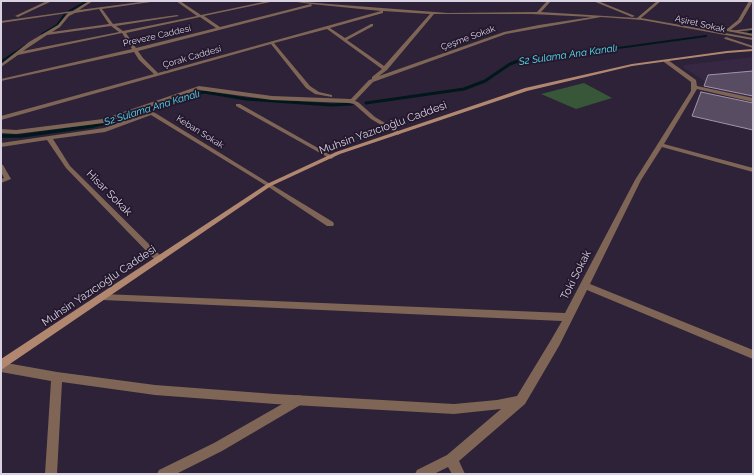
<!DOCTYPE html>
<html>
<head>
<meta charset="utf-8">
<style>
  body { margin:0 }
  #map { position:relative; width:754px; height:475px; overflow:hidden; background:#2d2237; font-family:Raleway,sans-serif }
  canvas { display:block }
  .frame { position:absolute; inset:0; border:2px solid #d9d2e0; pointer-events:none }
</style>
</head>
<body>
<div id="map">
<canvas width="754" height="475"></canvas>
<div class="frame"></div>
</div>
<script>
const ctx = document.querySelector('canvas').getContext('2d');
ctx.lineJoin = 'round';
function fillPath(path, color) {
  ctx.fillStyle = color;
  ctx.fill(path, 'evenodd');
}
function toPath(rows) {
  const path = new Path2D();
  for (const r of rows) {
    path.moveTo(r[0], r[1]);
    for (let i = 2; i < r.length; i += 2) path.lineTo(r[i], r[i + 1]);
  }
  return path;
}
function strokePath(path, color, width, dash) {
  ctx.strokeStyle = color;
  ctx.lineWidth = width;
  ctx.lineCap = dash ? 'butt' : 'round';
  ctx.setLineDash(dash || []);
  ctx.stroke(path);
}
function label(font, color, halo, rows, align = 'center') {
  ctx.font = font + ' Raleway,sans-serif';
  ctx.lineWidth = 3.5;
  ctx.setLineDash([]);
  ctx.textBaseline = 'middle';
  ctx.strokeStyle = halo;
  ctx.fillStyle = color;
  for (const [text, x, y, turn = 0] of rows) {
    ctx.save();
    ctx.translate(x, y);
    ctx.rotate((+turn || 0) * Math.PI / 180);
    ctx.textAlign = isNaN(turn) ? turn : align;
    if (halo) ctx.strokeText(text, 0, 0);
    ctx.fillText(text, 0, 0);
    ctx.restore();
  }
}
const built = toPath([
  [753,57,753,99,705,87,706,82,683,67,684,65]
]);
const green = toPath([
  [584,83,612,98,576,109,541,94]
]);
const streamFar2 = toPath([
  [69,11,87,1],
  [749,32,753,31],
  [42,34,57,25,65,14],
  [13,54,26,45],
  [574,54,706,36]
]);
const streamFar1 = toPath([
  [1,62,15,53],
  [366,103,464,89,485,81,510,64,518,61,582,53],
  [109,122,130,117,185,96,204,92,246,99,331,105,352,104]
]);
const stream = toPath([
  [1,136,21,136,93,126,113,121]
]);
const building = toPath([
  [753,71,753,96,704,86,708,75,753,71],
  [701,92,753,103,753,130,692,116,701,92]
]);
const lane = toPath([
  [728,29,753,34,753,36,727,31,728,29],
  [269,183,333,222,334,224,333,226,327,226,267,186,266,185,267,184,269,183],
  [298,395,302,396,304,400,302,404,222,451,176,474,157,474,159,470,214,443,298,395]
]);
const street = toPath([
  [47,1,52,1,18,17,15,16,47,1],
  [89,1,93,1,79,10,148,1,158,1,102,9,113,24,177,15,179,16,116,26,123,31,197,16,176,1,180,1,201,15,268,1,275,1,204,16,220,27,311,4,290,1,448,13,537,12,547,1,551,1,541,12,637,18,657,1,661,1,641,18,753,38,753,40,642,20,601,17,506,34,373,82,355,101,358,102,375,117,400,132,401,133,398,135,371,119,354,104,349,103,272,100,199,90,104,123,16,134,1,133,1,129,16,130,103,119,199,86,272,96,351,99,369,80,372,79,372,77,382,69,327,29,274,43,310,86,319,92,332,95,332,97,315,94,306,88,271,44,1,120,1,116,154,74,139,60,134,52,1,81,1,79,132,49,122,33,18,55,1,67,1,64,29,42,58,25,68,13,1,23,1,21,73,11,89,1],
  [311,4,381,11,158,73,143,58,138,51,312,6,311,4],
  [99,9,109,24,52,32,60,27,69,16,75,13,99,9],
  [383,11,430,14,384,66,347,40,373,26,373,24,371,24,345,38,330,28,383,13,383,11],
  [434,14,531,14,592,17,539,25,504,32,379,76,387,70,434,14],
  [200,17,216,28,136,48,126,33,200,17],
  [111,26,119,32,23,51,47,35,111,26],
  [593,1,598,1,635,16,632,17,593,1],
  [749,1,753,1,741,22,729,31,727,31,727,29,738,20,749,1],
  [753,28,753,30,732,32,730,31,753,28],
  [726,37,753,46,753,48,725,39,724,38,726,37],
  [664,60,668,60,696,80,697,86,753,98,753,102,697,89,664,144,753,168,753,172,662,147,641,180,590,284,753,350,753,359,587,290,559,346,525,404,459,461,465,474,452,474,448,467,434,474,415,474,417,470,447,455,501,409,454,414,275,404,155,395,62,382,57,474,45,474,51,381,1,372,1,362,57,372,155,385,275,394,454,404,497,400,517,396,551,340,562,321,103,300,100,299,98,297,100,295,103,294,565,313,635,180,691,91,691,82,664,62,664,60],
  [236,104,240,104,334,157,331,159,329,158,236,106,236,104],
  [152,111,272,185,271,186,267,186,151,115,105,132,53,139,70,166,162,257,163,259,162,261,159,262,156,261,66,168,47,140,1,147,1,143,104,128,152,111],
  [1,164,3,165,11,179,1,183,1,179,4,178,1,172,1,164]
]);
const secondary = toPath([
  [753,49,753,51,727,53,632,66,527,91,340,154,271,186,1,370,1,359,267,184,336,152,525,88,632,64,727,51,753,49]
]);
const farStreetnames = [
  ["Aşiret Sokak",700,24,13],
  ["Preveze Caddesi",157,36,-13],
  ["Çeşme Sokak",468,38,-20],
  ["Çorak Caddesi",192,57,-16],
  ["Keban Sokak",200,132,32]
];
const farWaternames = [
  ["S2 Sulama Ana Kanalı",568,55,-8],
  ["S2 Sulama Ana Kanalı",152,108,-17]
];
const streetNames = [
  ["Muhsin Yazıcıoğlu Caddesi",383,128,-20],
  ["Hisar Sokak",109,193,45],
  ["Toki Sokak",576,275,-63],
  ["Muhsin Yazıcıoğlu Caddesi",99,286,-34]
];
fillPath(built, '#362843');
fillPath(green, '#385739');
strokePath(streamFar2, '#00181b', 2);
strokePath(streamFar1, '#00181b', 3);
strokePath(stream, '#00181b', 3.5);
fillPath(building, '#584c63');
strokePath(building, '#a194ae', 1);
fillPath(lane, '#7f6556');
fillPath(street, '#7f6556');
fillPath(secondary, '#b1886f');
label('9px', '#d9d2e0', '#23182d', farStreetnames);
label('italic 10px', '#55e3f1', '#23182d', farWaternames);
label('11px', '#d9d2e0', '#23182d', streetNames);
</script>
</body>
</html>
